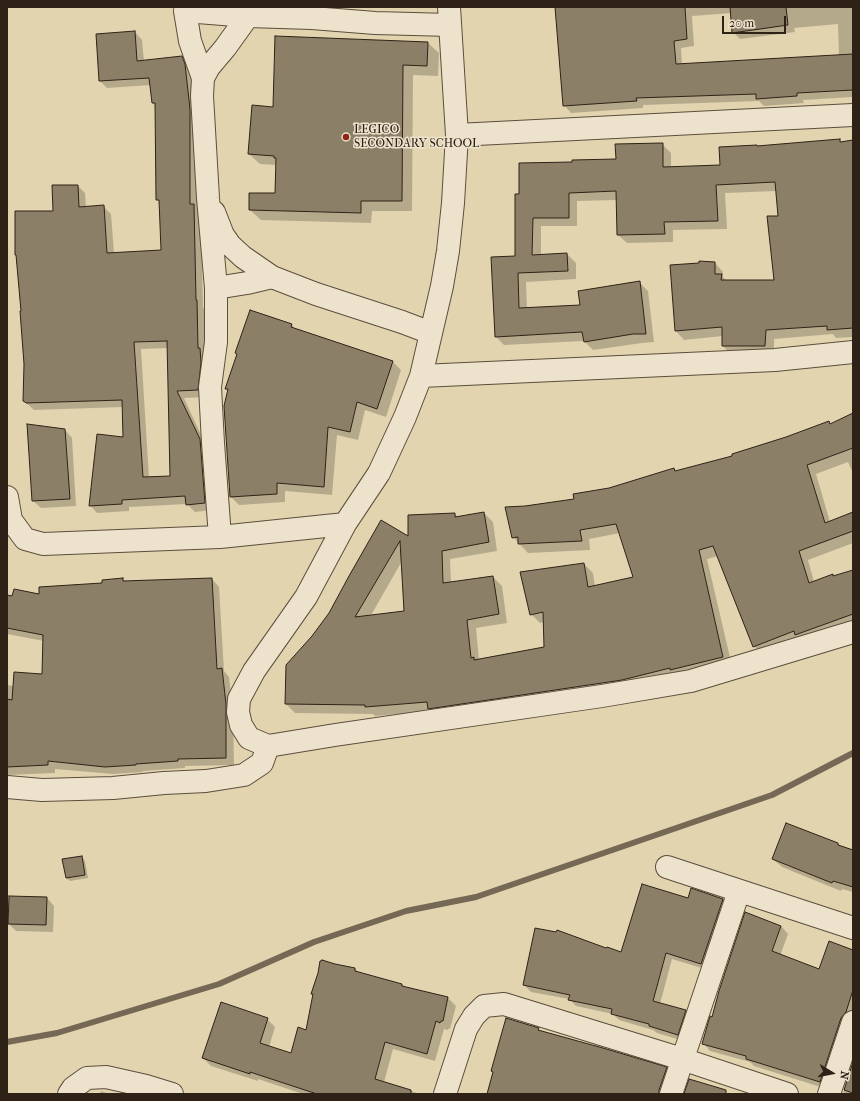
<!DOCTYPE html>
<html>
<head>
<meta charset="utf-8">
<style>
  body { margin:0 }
  #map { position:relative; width:860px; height:1101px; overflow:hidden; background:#e3d4b0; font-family:"IM FELL French Canon",serif }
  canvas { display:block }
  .frame { position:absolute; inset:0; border:8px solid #2e2217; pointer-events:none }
  .north { position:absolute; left:812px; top:1053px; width:40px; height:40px; -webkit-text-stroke:3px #ede3cc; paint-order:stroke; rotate:100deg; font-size:11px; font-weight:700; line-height:16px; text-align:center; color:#2e2217 }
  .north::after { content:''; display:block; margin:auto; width:14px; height:18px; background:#2e2217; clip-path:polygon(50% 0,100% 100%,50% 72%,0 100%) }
  .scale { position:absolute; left:722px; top:16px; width:64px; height:18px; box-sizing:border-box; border:2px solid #2e2217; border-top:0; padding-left:5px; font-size:12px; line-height:14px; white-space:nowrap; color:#2e2217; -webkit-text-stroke:3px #ede3cc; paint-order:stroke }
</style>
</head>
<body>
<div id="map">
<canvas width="860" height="1101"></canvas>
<div class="frame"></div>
<div class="north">N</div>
<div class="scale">20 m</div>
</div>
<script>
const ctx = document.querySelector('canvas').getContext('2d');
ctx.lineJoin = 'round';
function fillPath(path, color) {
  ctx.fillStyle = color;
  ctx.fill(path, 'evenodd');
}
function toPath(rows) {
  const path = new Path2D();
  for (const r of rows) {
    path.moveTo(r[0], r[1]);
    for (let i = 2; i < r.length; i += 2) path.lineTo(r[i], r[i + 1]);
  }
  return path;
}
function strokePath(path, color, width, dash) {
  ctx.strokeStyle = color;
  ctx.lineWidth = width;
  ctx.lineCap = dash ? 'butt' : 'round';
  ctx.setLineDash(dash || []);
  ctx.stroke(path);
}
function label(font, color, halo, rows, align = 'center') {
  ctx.font = font + ' "IM FELL French Canon",serif';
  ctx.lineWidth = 3;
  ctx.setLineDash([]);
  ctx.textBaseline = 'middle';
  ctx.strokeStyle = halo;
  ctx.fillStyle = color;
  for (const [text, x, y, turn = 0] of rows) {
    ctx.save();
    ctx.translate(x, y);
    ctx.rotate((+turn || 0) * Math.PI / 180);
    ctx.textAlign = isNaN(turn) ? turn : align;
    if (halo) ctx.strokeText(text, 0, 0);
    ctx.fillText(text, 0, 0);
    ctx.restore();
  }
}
const shadow = toPath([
  [556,7,853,7,853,97,803,100,804,103,764,106,759,101,643,105,643,108,571,113,564,105],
  [732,13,733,32,740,39,795,32,794,28,838,24,839,56,682,65,681,48,694,46,692,16],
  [135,32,142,40,144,61,182,57,189,64,192,72,197,117,197,209,201,213,203,308,204,309,205,397,184,398,207,448,212,510,195,512,187,504,129,507,129,511,97,513,90,505,124,439,123,407,34,410,24,401,54,212,78,186,85,193,86,207,103,206,111,214,114,253,162,251,160,202,157,199,156,106,153,103,151,85,107,88,100,81],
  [168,348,171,477,149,478,141,349],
  [276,37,428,43,439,53,438,76,413,75,412,211,372,211,371,223,261,220,250,210,276,194,276,165,260,164,249,154,274,108],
  [839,140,842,143,853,141,853,337,836,338,833,334,774,339,774,355,732,355,723,346,723,336,684,340,676,331,715,263,723,272,723,277,727,281,775,281,779,217,776,191,725,193,727,229,673,230,673,242,627,243,618,235,617,200,577,201,577,226,541,226,541,255,567,254,576,263,576,279,526,282,527,309,581,306,639,282,648,291,654,342,642,343,593,350,584,341,504,345,495,336,516,257,520,195,573,163,617,159,662,144,671,153,671,167,721,166,757,146,758,147],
  [250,311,292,325,295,329,393,362,401,370,386,417,365,410,358,440,337,435,332,495,285,491,285,502,239,505,231,497,228,391,226,389,238,354],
  [853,414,853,473,848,462,816,474,830,522,853,513,853,543,808,560,814,582,834,577,853,571,853,626,763,655,754,646,718,556,707,559,732,666,432,711,375,716,373,714,295,713,286,704,313,636,330,613,381,522,409,538,455,514,458,518,484,513,493,522,497,551,450,559,451,583,493,577,502,586,507,623,476,628,479,660,545,648,544,622,540,623,531,614,584,564,593,573,595,587,635,578,620,533,589,539,590,550,528,553,513,537,575,500,674,469,677,472,734,457,829,422,831,425],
  [402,561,405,612,370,617],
  [65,430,72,438,76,506,41,508,33,501],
  [123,579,125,581,212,579,219,587,224,671,229,677,233,713,234,765,185,766,185,768,143,771,143,772,113,774,55,769,55,773,7,775,7,685,14,686,43,676,44,641,7,634,7,596,41,596],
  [787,824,853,850,853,892,842,889,841,891,782,867,773,859],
  [82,857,85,861,88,878,70,881,66,878,64,860],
  [47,898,54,906,53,932,16,931,9,924],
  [689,899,723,899,729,906,708,970,672,959,660,1004,685,1011,692,1018,684,1041,657,1033,653,1030,619,1020,613,1014,576,1006,569,999,531,992,524,985,607,950,621,953],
  [781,926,788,934,780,956,820,970,853,951,853,1019,827,1089,754,1066,750,1062,710,1051,703,1043,713,1018],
  [355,969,359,973,402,985,405,987,448,998,456,1006,450,1029,449,1028,448,1030,444,1029,435,1061,393,1049,384,1082,417,1093,418,1094,303,1094,258,1079,258,1081,211,1066,203,1058,267,1019,275,1027,269,1047,292,1054,307,1031,314,995,312,994],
  [538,1029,541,1032,666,1068,674,1076,667,1094,488,1094],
  [853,1065,853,1094,843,1094],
  [101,1091,109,1094,100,1094]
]);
const stream = toPath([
  [7,1042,57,1033,219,984,314,942,406,911,476,897,772,795,853,753]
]);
const building = toPath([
  [555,7,685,7,687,39,674,41,676,64,853,54,853,90,797,93,797,96,756,99,756,94,636,98,637,101,563,106,555,7],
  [730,7,786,7,788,25,732,33,730,7],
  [135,31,137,61,182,56,185,64,190,109,190,204,194,204,196,300,197,300,198,348,200,348,201,363,198,390,177,391,200,439,205,503,186,505,185,496,122,500,122,504,89,506,97,434,123,437,122,400,26,403,25,402,23,401,24,364,20,311,21,311,16,255,15,255,15,211,53,211,52,185,78,185,79,207,104,205,107,253,161,250,159,200,156,200,155,103,152,103,149,78,99,81,96,34,135,31],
  [167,341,170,476,143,477,134,342,167,341],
  [275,36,428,42,427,66,403,65,402,201,361,201,361,213,249,210,249,193,275,193,276,158,274,158,274,156,248,154,252,105,273,107,275,36],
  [840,139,840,142,853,140,853,328,827,330,827,326,766,330,765,346,722,346,722,327,675,331,670,265,699,263,699,261,715,262,715,274,722,274,721,280,774,280,767,216,778,216,775,182,716,185,718,221,664,222,665,234,617,235,616,191,569,193,569,218,533,218,532,255,567,253,568,271,518,273,519,308,580,305,578,291,640,281,646,334,633,334,584,342,582,332,495,337,491,257,515,256,515,194,519,194,519,163,572,162,572,160,616,159,615,144,663,143,663,167,720,165,719,147,757,145,757,146,840,139],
  [250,310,292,324,291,327,393,361,377,409,357,402,350,432,328,427,324,487,277,483,277,494,230,497,224,406,228,389,225,389,237,354,235,353,250,310],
  [853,413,853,448,807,465,825,523,853,512,853,531,799,551,809,583,833,574,833,576,853,570,853,614,795,635,794,631,753,647,713,546,699,550,723,657,670,670,670,668,622,680,428,709,427,702,365,707,365,705,285,704,286,665,312,636,329,613,349,576,381,520,408,536,408,515,455,513,455,517,484,512,489,542,442,551,443,583,493,576,499,614,467,620,471,658,474,657,474,660,544,647,543,612,530,615,520,572,584,563,588,587,633,577,616,524,580,530,582,541,518,544,518,537,512,538,505,507,525,506,574,499,573,494,609,488,674,468,675,471,732,456,732,454,786,437,829,421,830,424,853,413],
  [400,541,404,611,355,617,400,541],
  [27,424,65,429,70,499,32,501,27,424],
  [123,578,123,581,212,578,217,669,222,668,226,704,226,758,178,759,178,761,136,764,136,765,105,767,48,761,48,765,7,767,7,699,12,700,14,672,42,674,43,635,7,628,7,595,12,596,14,589,39,594,39,587,102,583,102,580,123,578],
  [786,823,838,843,838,845,853,850,853,887,833,881,832,883,772,859,786,823],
  [82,856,85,875,66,878,62,859,82,856],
  [642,884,688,898,691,888,723,899,701,964,666,953,653,1001,686,1010,678,1035,649,1026,649,1024,611,1014,612,1009,568,1000,570,995,523,985,535,928,556,932,557,930,606,948,607,947,621,952,642,884],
  [9,896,47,897,46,925,8,924,9,896],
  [745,912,781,926,772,951,819,969,829,941,853,950,853,990,846,1012,841,1018,820,1082,746,1059,746,1056,702,1044,710,1016,712,1017,719,991,745,912],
  [322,960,335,964,355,968,355,971,402,984,402,986,448,997,443,1021,441,1021,440,1023,436,1021,427,1054,385,1042,375,1079,411,1090,411,1094,317,1094,250,1072,250,1074,202,1058,221,1002,268,1018,260,1043,291,1053,298,1027,306,1030,313,994,311,994,318,973,320,961,321,961,322,960],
  [506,1018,539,1028,538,1030,603,1048,667,1067,659,1090,659,1094,487,1094,493,1072,491,1071,506,1018],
  [853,1062,853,1093,844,1090,853,1062],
  [689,1079,726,1090,726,1094,684,1094,689,1079]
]);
const minor = toPath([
  [449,7,457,135,453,203,448,251,442,286,421,376,405,417,379,473,345,524,306,597,254,671,239,699,238,712,241,725,249,738,268,746,335,735,602,696,691,681,853,632],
  [203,78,190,41,185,11,248,16,312,18,375,23,450,25],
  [457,135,853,115],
  [214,212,223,235,230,245,243,257,272,277,316,294,402,322,431,333],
  [216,288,247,283,272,277],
  [421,376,775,360,853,352],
  [7,497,11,520,25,539,43,544,220,537,345,524],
  [220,537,213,443,210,387,216,342,216,288,208,198,202,96,203,78,209,67,225,48,248,16],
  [7,787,42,790,113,788,164,783,206,781,244,775,262,763,268,746],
  [667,867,853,928],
  [69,1094,73,1088,87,1078,106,1077,146,1086,172,1094],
  [445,1094,466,1029,474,1016,484,1006,504,1004,682,1059,787,1094],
  [671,1094,739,891],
  [829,1094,853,1022]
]);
const markers = [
  [346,137,4,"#8f2418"]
];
const poiNames = [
  ["LEGICO",354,130],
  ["SECONDARY SCHOOL",354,144]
];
fillPath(shadow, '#0003');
strokePath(stream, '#756854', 6);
fillPath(building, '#8c7f67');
strokePath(building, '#2e2217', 1);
strokePath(minor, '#5b4e3d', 24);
strokePath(minor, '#ede3cc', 22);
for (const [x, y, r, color] of markers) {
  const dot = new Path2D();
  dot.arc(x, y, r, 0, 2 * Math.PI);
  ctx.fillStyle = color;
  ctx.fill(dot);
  strokePath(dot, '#ede3cc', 1.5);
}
label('12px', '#2e2217', '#ede3cc', poiNames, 'left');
</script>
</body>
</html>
